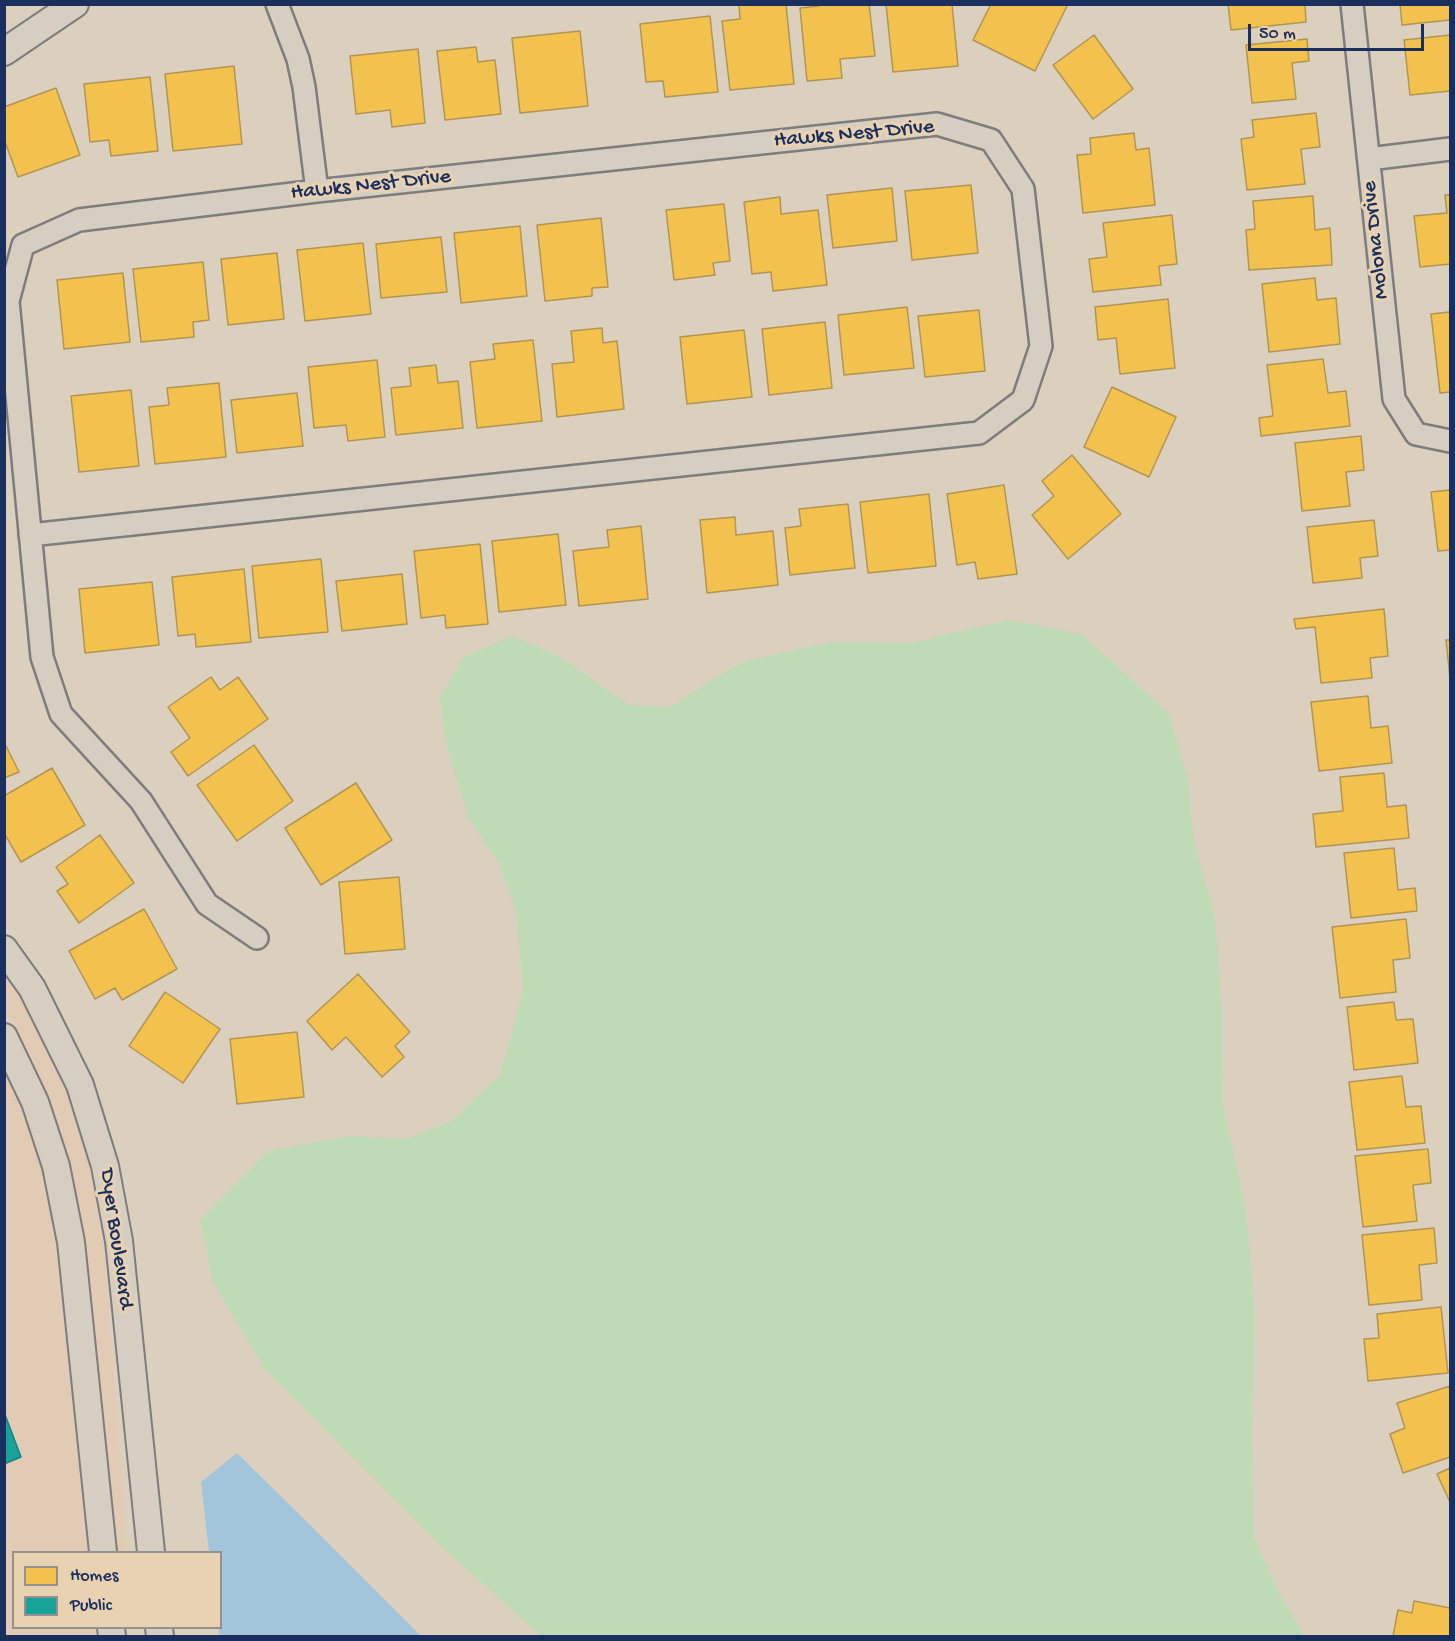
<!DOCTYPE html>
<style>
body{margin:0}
#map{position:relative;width:1455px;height:1641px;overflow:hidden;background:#dbcfbe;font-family:"Gochi Hand",sans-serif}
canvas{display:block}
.frame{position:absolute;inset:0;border:6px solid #1b2f5e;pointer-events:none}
.legend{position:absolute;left:12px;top:1551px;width:210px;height:78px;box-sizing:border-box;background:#e8d2b1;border:2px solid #969190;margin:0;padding:8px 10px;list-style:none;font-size:18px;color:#1b2f5e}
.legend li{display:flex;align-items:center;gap:12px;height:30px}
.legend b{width:30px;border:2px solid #969190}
.scale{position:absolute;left:1248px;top:24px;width:176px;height:27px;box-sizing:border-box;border:3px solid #1b2f5e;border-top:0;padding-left:8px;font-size:18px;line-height:21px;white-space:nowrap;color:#1b2f5e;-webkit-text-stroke:4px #e8d2b1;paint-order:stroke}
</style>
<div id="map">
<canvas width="1455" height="1641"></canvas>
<div class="frame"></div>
<ul class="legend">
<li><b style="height:16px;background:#f2c14e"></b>Homes</li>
<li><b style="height:16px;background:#17a398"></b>Public</li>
</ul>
<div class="scale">50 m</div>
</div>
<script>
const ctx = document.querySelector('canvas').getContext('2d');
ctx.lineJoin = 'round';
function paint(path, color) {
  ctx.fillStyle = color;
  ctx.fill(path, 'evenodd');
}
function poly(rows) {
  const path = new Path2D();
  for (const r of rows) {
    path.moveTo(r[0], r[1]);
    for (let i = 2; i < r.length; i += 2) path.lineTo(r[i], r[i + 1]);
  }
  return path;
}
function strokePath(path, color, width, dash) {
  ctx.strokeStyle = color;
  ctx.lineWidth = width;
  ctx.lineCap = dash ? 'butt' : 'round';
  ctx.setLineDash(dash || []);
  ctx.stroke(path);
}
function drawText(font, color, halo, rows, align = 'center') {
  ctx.font = font + ' "Gochi Hand",sans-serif';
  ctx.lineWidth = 6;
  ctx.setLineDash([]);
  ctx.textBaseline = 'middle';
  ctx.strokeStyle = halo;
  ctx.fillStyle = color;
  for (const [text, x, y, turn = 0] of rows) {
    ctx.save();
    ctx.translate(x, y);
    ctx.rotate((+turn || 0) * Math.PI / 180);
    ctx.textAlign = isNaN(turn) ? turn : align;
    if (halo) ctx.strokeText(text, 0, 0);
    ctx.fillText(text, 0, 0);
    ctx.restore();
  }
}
paint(poly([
 [4,972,21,994,68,1089,92,1169,104,1239,127,1552,116,1552,84,1241,70,1164,48,1097,11,1019,5,1010],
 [4,1069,22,1107,43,1169,57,1244,89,1552,14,1552,14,1628,97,1628,98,1636,5,1636]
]), '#e2cbb5');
paint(poly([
 [1010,620,1081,634,1169,714,1187,776,1195,847,1215,916,1222,1012,1223,1106,1246,1210,1255,1315,1252,1434,1254,1537,1275,1585,1304,1636,541,1636,442,1547,263,1367,213,1282,200,1220,268,1151,350,1136,407,1139,452,1121,500,1075,523,992,517,914,499,863,469,819,445,741,440,697,464,657,512,636,558,656,629,705,670,707,717,677,746,661,832,642,910,643]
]), '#bedbb5');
paint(poly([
 [237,1453,313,1528,421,1636,220,1636,218,1628,220,1628,220,1552,209,1552,201,1482]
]), '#a3c5db');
const homes = poly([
 [739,4,786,4,794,84,730,90,722,21,740,19,739,4],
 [819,4,869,4,875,56,840,59,842,78,807,81,800,8,819,6,819,4],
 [886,4,952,4,958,66,893,72,886,4],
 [991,4,1068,4,1035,71,973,40,991,4],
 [1228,4,1305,4,1306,22,1231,30,1228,4],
 [1400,4,1450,4,1450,20,1402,25,1400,4],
 [710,16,718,92,665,97,663,81,646,82,640,24,710,16],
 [580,31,588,106,520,113,512,38,580,31],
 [1094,35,1133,89,1093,119,1053,65,1094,35],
 [1450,35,1450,91,1410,95,1404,40,1450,35],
 [1307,39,1309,61,1292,63,1296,99,1252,103,1246,45,1307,39],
 [476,47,478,62,495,60,501,114,445,120,437,51,476,47],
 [418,49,425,123,392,127,390,110,356,114,350,56,418,49],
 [234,66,242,144,173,151,165,74,234,66],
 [150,77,158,151,111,156,109,140,90,142,84,84,150,77],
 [56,88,80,155,18,177,4,139,4,107,56,88],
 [1316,113,1320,147,1301,149,1305,184,1247,190,1241,139,1254,137,1252,120,1316,113],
 [1134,133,1136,150,1149,148,1155,205,1083,213,1077,155,1091,154,1090,138,1134,133],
 [971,185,978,253,912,260,905,191,971,185],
 [892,188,897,241,833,248,827,195,892,188],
 [1445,195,1450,195,1450,264,1420,267,1414,216,1447,213,1445,195],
 [1313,196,1315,230,1330,228,1332,265,1249,270,1246,230,1255,229,1253,201,1313,196],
 [780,197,781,214,818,210,827,285,773,291,771,272,752,274,744,202,780,197],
 [724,204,730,261,713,263,715,275,674,280,666,210,724,204],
 [1172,215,1177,264,1159,266,1161,285,1093,292,1089,259,1107,257,1103,223,1172,215],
 [601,218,608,287,592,288,592,296,545,301,537,225,601,218],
 [520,226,527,296,461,303,454,233,520,226],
 [441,237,447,292,381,298,376,244,441,237],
 [363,243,371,314,305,321,297,250,363,243],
 [277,253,284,319,228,325,221,259,277,253],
 [203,262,209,320,193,322,194,337,141,342,133,269,203,262],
 [123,273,130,342,64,349,57,280,123,273],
 [1315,278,1317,300,1336,298,1340,344,1269,352,1262,284,1315,278],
 [1168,299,1175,368,1120,374,1116,338,1098,340,1095,307,1168,299],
 [907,307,914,368,844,375,838,315,907,307],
 [979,310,985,371,925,377,918,316,979,310],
 [1450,312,1450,392,1440,393,1431,314,1450,312],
 [825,322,832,388,769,395,762,329,825,322],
 [602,328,603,343,617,341,624,409,557,417,552,364,574,362,571,331,602,328],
 [744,330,752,397,687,404,680,337,744,330],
 [533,340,542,421,477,428,470,362,495,359,493,344,533,340],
 [1323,359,1328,393,1346,391,1350,426,1261,436,1259,418,1273,416,1267,365,1323,359],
 [377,360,385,437,348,441,346,425,314,428,308,367,377,360],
 [436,365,438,383,458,381,463,428,396,435,391,388,411,386,409,368,436,365],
 [219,383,226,457,155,464,149,407,169,405,167,388,219,383],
 [1112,387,1176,417,1149,477,1084,447,1112,387],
 [131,390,139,466,79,472,71,396,131,390],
 [297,393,303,446,237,453,231,400,297,393],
 [1361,436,1364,470,1346,472,1350,506,1302,511,1295,443,1361,436],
 [1072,455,1121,514,1068,559,1032,515,1054,496,1042,481,1072,455],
 [1004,485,1017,574,978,579,975,562,957,565,947,494,1004,485],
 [1450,490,1450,550,1438,551,1431,492,1450,490],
 [929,494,936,566,868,573,860,502,929,494],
 [848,504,855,568,790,575,785,528,801,526,799,509,848,504],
 [735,517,736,535,773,531,778,585,707,593,700,520,735,517],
 [1374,520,1378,556,1360,558,1362,578,1313,583,1307,527,1374,520],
 [641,526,648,599,579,606,573,551,609,547,607,530,641,526],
 [558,534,566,605,499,612,492,541,558,534],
 [480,544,488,624,446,628,445,615,421,618,414,551,480,544],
 [321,559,328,632,259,638,252,566,321,559],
 [244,569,251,642,196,647,195,634,178,636,172,577,244,569],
 [402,574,407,624,342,631,336,581,402,574],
 [152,582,159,645,85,653,79,589,152,582],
 [1384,609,1388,656,1370,658,1372,678,1321,683,1315,627,1296,629,1294,619,1384,609],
 [1446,640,1450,640,1450,678,1446,640],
 [211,677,220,690,238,677,268,719,188,776,171,752,190,738,168,707,211,677],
 [1368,696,1371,728,1388,726,1392,763,1319,771,1311,702,1368,696],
 [4,742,19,772,4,778,4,742],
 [254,745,293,801,237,841,197,785,254,745],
 [52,768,85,825,21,862,4,833,4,796,52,768],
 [1384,773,1387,807,1406,805,1409,838,1316,847,1313,814,1343,811,1340,777,1384,773],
 [356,783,392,840,321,885,285,828,356,783],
 [100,835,134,883,79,923,57,891,68,884,56,867,100,835],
 [1394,848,1398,890,1415,888,1417,911,1351,918,1344,853,1394,848],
 [399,877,405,949,345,954,339,882,399,877],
 [144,909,177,969,122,1000,115,988,95,999,69,951,144,909],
 [1406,919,1410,958,1393,960,1396,992,1340,998,1332,927,1406,919],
 [358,974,410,1032,395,1046,404,1057,382,1077,346,1037,332,1050,307,1021,358,974],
 [165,992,220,1029,183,1083,129,1046,165,992],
 [1394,1002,1396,1020,1413,1019,1418,1063,1354,1070,1347,1007,1394,1002],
 [297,1032,304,1097,237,1104,230,1039,297,1032],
 [1402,1076,1406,1107,1421,1106,1425,1143,1357,1150,1349,1082,1402,1076],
 [1428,1149,1431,1183,1413,1185,1417,1221,1363,1227,1355,1156,1428,1149],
 [1434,1228,1437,1263,1419,1265,1422,1300,1369,1305,1362,1235,1434,1228],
 [1441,1307,1448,1373,1368,1381,1364,1339,1379,1338,1377,1314,1441,1307],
 [1450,1386,1450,1457,1403,1473,1390,1434,1405,1428,1397,1403,1450,1386],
 [1450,1468,1450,1502,1437,1474,1450,1468],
 [1414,1601,1450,1608,1450,1636,1393,1636,1398,1610,1412,1613,1414,1601]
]);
paint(homes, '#f2c14e');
strokePath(homes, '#b29553', 1.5);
const public = poly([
 [4,1412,21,1457,4,1464,4,1412]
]);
paint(public, '#17a398');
strokePath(public, '#188087', 1.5);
const minor = poly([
 [277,4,298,59,304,87,317,191],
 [1352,4,1394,399,1416,434,1450,441],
 [1369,159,1450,149],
 [30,535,979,433,1023,400,1041,346,1023,189,991,140,937,124,317,191,79,220,23,245,8,301,42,657,61,714,141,801,207,904,257,938]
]);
const tertiary = poly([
 [4,52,75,4],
 [4,949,32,988,80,1085,105,1166,119,1241,151,1552],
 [4,1037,35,1102,56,1166,71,1242,103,1552],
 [111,1628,112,1636],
 [159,1628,160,1636]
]);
strokePath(minor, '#7e7c7d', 26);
strokePath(tertiary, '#7e7c7d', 30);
strokePath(minor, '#d7cec2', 21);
strokePath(tertiary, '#d7cec2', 26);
drawText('22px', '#1b2f5e', '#e8d2b1', [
 ["Hawks Nest Drive",854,135,-5],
 ["Hawks Nest Drive",371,186,-6],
 ["Molona Drive",1377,240,-96],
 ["Dyer Boulevard",115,1239,82]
]);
</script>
